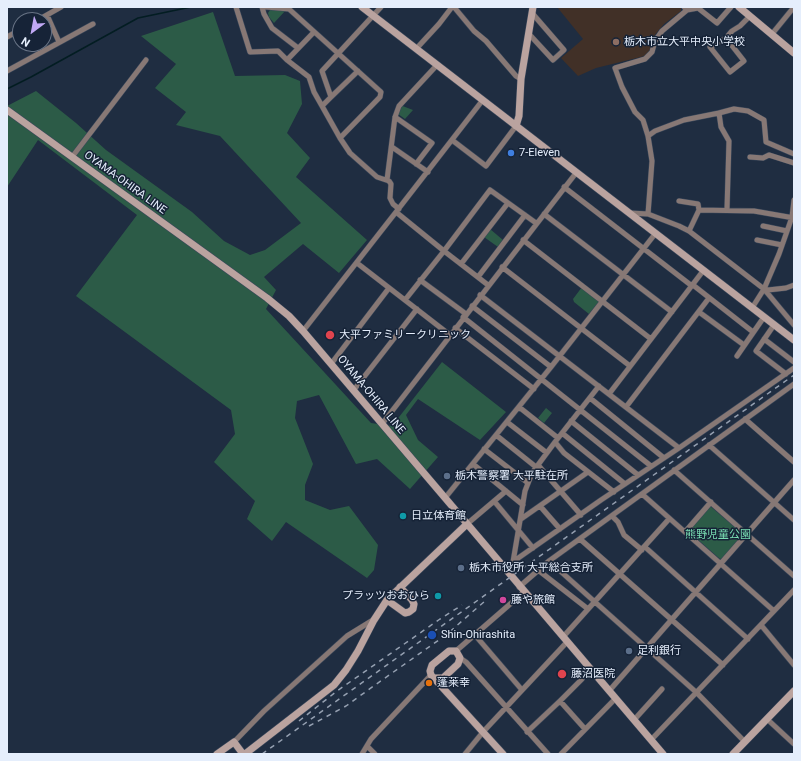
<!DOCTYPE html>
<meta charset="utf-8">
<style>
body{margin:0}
#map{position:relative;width:801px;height:761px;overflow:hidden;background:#1f2d41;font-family:Roboto,sans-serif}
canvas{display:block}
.frame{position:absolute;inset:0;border:8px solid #e5eefc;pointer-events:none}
.north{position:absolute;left:12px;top:12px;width:40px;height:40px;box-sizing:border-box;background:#162337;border:1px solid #697486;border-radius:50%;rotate:212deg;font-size:11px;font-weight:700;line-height:16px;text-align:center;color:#e5eefc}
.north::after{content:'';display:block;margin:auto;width:14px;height:18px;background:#c0a8f4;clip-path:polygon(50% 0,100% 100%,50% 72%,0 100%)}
</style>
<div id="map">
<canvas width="801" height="761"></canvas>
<div class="frame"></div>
<div class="north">N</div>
</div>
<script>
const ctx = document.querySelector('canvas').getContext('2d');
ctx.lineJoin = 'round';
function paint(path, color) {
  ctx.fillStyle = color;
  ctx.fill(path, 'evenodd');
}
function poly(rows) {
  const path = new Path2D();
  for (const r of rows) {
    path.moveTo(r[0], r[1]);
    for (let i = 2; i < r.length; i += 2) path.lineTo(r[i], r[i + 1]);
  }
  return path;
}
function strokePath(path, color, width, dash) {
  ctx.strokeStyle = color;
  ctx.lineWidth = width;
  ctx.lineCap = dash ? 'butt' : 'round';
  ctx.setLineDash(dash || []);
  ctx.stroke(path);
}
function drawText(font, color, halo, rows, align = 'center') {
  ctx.font = font + ' Roboto,"Noto Sans JP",sans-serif';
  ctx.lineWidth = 3;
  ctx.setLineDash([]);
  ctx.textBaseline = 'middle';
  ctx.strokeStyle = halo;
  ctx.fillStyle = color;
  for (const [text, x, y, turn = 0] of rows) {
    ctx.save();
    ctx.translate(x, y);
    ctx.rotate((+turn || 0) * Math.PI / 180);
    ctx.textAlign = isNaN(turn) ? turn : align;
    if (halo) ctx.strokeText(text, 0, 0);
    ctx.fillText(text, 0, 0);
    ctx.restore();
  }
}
paint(poly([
 [557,7,680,7,681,8,681,11,664,24,654,36,650,50,645,56,596,68,578,76,561,58,583,39]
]), '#413027');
paint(poly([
 [270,10,286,10,274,23,269,17,268,13],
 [213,12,235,76,285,75,300,81,302,104,287,133,310,158,296,177,367,240,339,273,303,244,264,277,276,290,266,309,371,423,392,426,442,362,506,412,480,440,418,399,406,415,418,440,438,457,410,489,377,459,356,464,319,395,297,401,295,418,313,464,305,485,305,500,330,510,349,506,378,545,374,570,367,578,286,522,272,541,247,519,255,501,214,462,235,434,231,410,76,296,137,215,38,140,7,187,7,106,36,91,76,123,106,150,192,212,224,241,250,255,265,250,301,223,220,136,176,125,186,112,155,88,176,64,141,36],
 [400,105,413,110,405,119,398,114],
 [490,229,503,240,498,247,484,237],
 [582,287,599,300,599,302,589,314,574,302,573,299],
 [546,408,552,413,544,423,538,418],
 [710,506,743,534,723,558,720,559,688,531]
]), '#2c5b47');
strokePath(poly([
 [7,89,31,77,138,18,191,7]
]), '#031d22', 1.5);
const street = poly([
 [236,7,250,52,278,51,287,60,314,32],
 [262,7,264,14,272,28,298,48],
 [266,7,289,9,381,92,380,97,340,138],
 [381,7,322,71,331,97,322,106,340,138,350,153,377,177,389,181,391,184,390,198,393,204,399,209],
 [454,7,474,31,486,41,516,76,521,79],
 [684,7,687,10,698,8,717,23,731,7],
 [47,15,59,42],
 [38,20,61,7],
 [529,34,553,60,564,50,532,13],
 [772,34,794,7],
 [7,37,20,30],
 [726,38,710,47,730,72,744,61,726,38,732,31,740,26,750,16],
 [416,49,439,24,452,7],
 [287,60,309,77,314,92,322,106],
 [7,71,93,24],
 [331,97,358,71],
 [719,113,734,109,748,111,764,120,766,142,794,154],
 [395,117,432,143,416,164],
 [648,136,655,131,684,120,719,113,721,127,729,141,727,209],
 [452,140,486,166,516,126],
 [392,147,428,172],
 [72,157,146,60],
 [750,157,763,158,769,155,794,163],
 [387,180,395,117,399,106,437,65],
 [564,187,692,286],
 [679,201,698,204,699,210],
 [630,213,648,214,679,226,689,231,764,289,794,325],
 [544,214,672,312],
 [648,214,652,161,648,136,643,120,635,112,622,87,615,68,645,59,652,52,655,41,662,31,687,10],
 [763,226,787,231],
 [689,231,699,210,754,211,794,218],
 [523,240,651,339],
 [757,240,782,245],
 [357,263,450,335],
 [461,264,508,203],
 [502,267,630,366],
 [478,277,525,215],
 [420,280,466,314],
 [488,285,444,251,490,190,536,223],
 [693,285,753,332],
 [764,289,768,290,786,288,794,285],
 [480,295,679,448],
 [405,300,444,251,396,212,482,101],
 [472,306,551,367],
 [752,308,764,289,779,254,792,217,794,200],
 [699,312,744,345],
 [463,317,651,466],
 [774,325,756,351,786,374],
 [455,328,534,389],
 [303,331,396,212],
 [764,339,794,362],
 [737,356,764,317],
 [331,364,389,288],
 [353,391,417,309],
 [609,394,703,271],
 [590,398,664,458],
 [519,407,558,438],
 [626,407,709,298],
 [745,419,794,462],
 [571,421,638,475],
 [507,422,547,453],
 [382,424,576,173],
 [562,433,625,484],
 [496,435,536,467],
 [555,442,564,453,614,492],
 [709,445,794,520],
 [484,449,528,483],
 [473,464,523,505],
 [538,465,581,515],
 [674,470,794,576],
 [642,494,774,611],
 [445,498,551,367,655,234],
 [494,501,533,548],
 [540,506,560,529],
 [612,516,618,522,624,535,642,550],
 [521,519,588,472],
 [467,524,506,491],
 [685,532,711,502],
 [580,539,723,665],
 [645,547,748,639],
 [549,561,697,693,745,742],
 [513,562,525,491,532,473,555,442,599,386],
 [504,568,601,500,679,448,794,368],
 [538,570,588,609],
 [519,587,549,561,794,384],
 [761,625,794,665],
 [475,635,522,690],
 [563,637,669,519],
 [456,651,524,592],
 [460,658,466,662,548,754],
 [609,691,794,480],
 [560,701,582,679],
 [767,719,794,744],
 [634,720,662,689],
 [527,732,560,701,585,729],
 [651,740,794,590],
 [234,742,264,711,347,636,373,620],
 [367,746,375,754],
 [362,754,371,739,431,675],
 [465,754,483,732,567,642],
 [561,754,615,699]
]);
const secondary = poly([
 [362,7,794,340],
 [739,7,794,53],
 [7,110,267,298,289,316,303,331,663,754],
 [516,126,519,116,521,79,533,7],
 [387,600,405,613,409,612,413,609,414,604,412,600,400,587],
 [434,678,443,678,458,664,460,658,456,651,449,651,432,665,430,671,431,675,503,754],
 [217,754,234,742,243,754],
 [245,754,334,685,346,670,358,651,374,620,387,600,467,524],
 [733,754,794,691]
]);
strokePath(street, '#3b485b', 6);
strokePath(secondary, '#3b485b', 8);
strokePath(street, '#877875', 5);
strokePath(secondary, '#baa39f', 7);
strokePath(poly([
 [299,721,337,691,440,619,462,605],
 [309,726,346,706,375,685,446,635,485,601],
 [262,754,794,375]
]), '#95a0b1', 1.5, [5, 5]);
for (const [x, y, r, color] of [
 [616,42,4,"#8d6e63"],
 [511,153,4,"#3f7fe0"],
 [330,335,5,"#e0444e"],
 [447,476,4,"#5c6f8a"],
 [403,516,4,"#0f9aa8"],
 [461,568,4,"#5c6f8a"],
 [438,596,4,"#0f9aa8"],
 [503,600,4,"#d1479c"],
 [432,635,5,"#1a4fb4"],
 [629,651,4,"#5c6f8a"],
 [562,674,5,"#e0444e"],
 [429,683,4,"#e8710a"]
]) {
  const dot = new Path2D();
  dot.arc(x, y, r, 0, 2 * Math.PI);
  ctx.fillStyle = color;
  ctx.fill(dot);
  strokePath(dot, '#162337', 1.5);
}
drawText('11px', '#e5eefc', '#162337', [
 ["栃木市立大平中央小学校",624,42],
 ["7-Eleven",519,153],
 ["大平ファミリークリニック",339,335],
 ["栃木警察署 大平駐在所",455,476],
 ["日立体育館",411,516],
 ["栃木市役所 大平総合支所",469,568],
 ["プラッツおおひら",430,596,"right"],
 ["藤や旅館",511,600],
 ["Shin-Ohirashita",441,635],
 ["足利銀行",637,651],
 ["藤沼医院",571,674],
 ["蓬莱幸",437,683]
], 'left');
drawText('11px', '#e5eefc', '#162337', [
 ["OYAMA-OHIRA LINE",125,183,36],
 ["OYAMA-OHIRA LINE",371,395,50]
]);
drawText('11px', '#79ddb2', '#162337', [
 ["熊野児童公園",718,535]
]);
</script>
